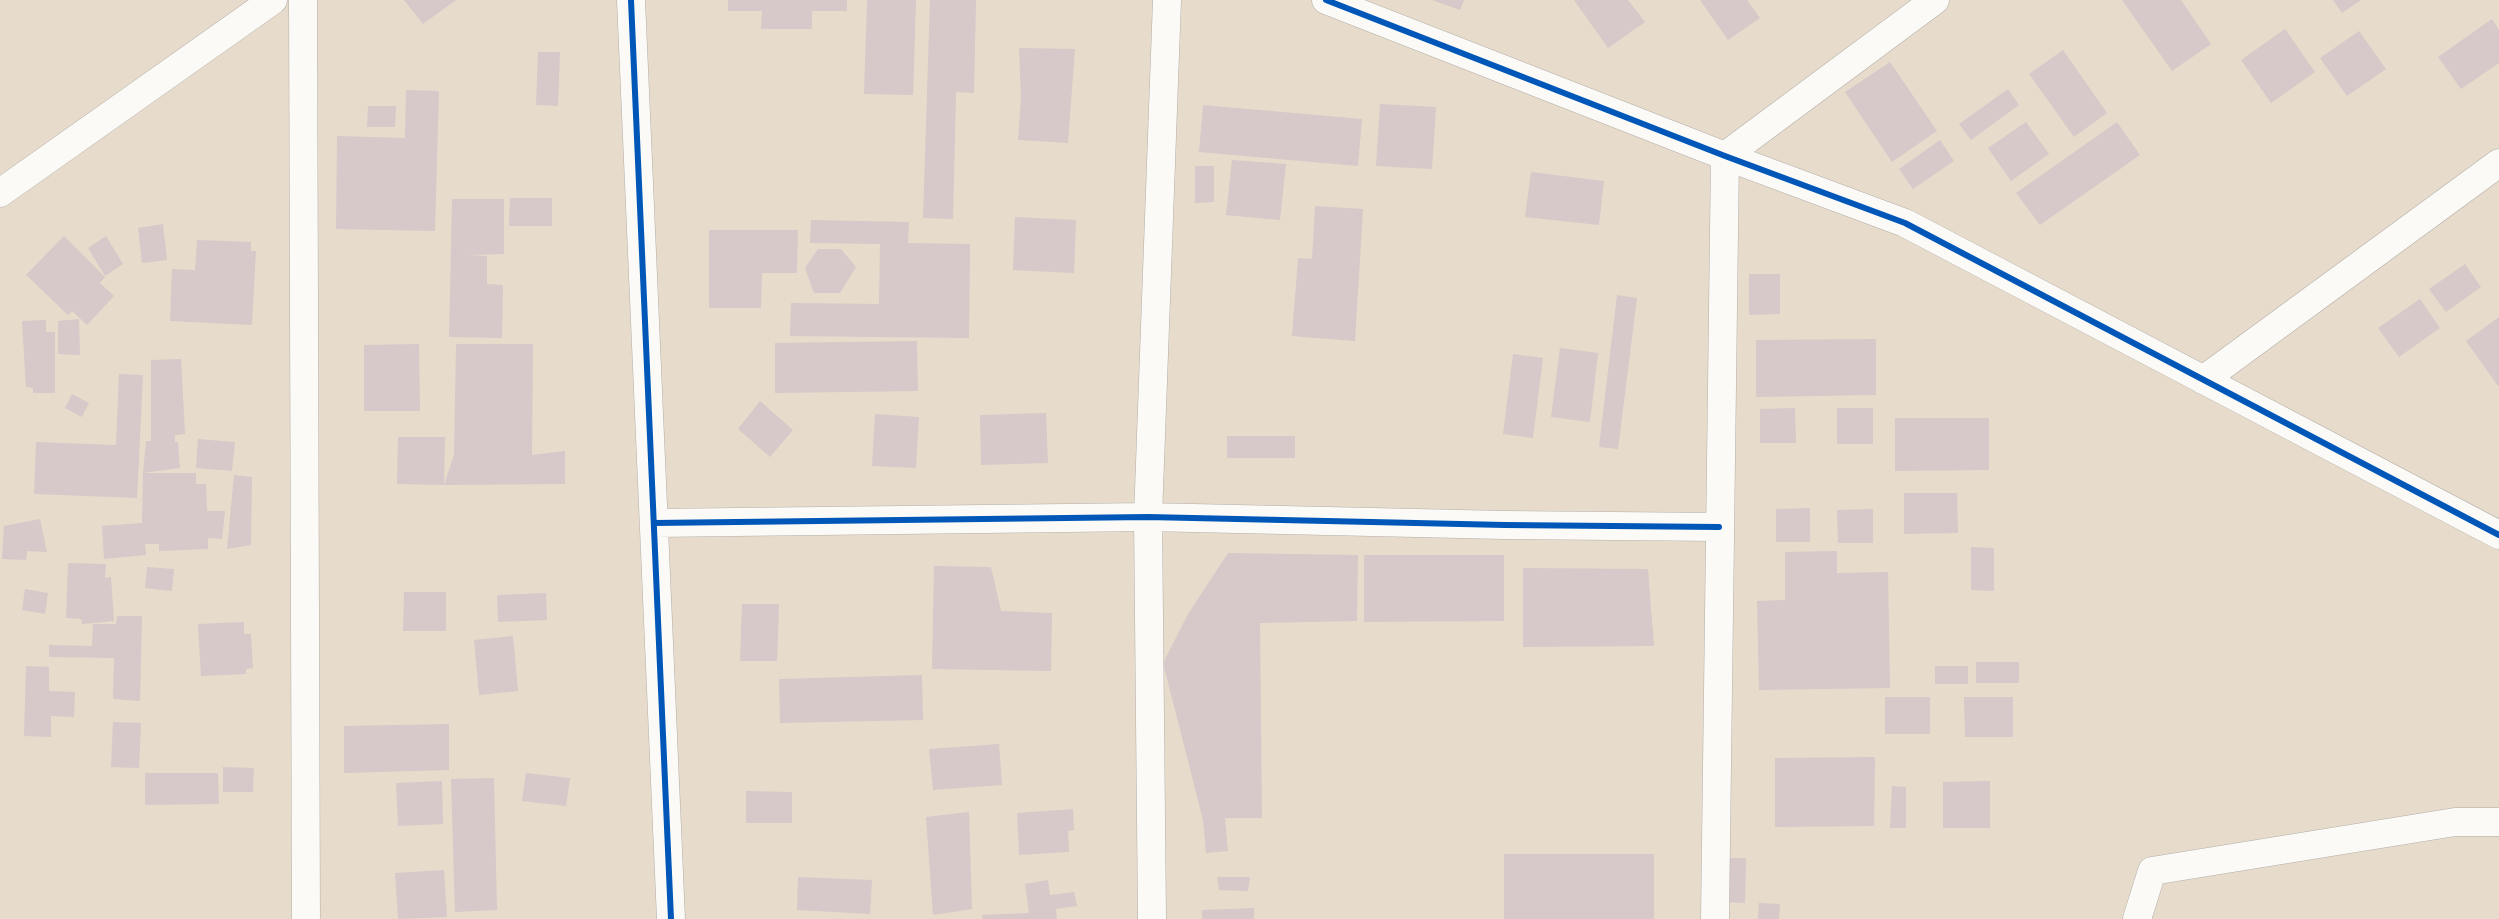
<!DOCTYPE html>
<style>
body{margin:0}
canvas{display:block;background:#e7dbcb}
</style>
<canvas width="2499" height="919"></canvas>
<script>
const ctx = document.querySelector('canvas').getContext('2d');
ctx.lineJoin = 'round';
function paint(path, color) {
  ctx.fillStyle = color;
  ctx.fill(path, 'evenodd');
}
function poly(rows) {
  const path = new Path2D();
  for (const r of rows) {
    path.moveTo(r[0], r[1]);
    for (let i = 2; i < r.length; i += 2) path.lineTo(r[i], r[i + 1]);
  }
  return path;
}
function strokePath(path, color, width, dash) {
  ctx.strokeStyle = color;
  ctx.lineWidth = width;
  ctx.lineCap = dash ? 'butt' : 'round';
  ctx.setLineDash(dash || []);
  ctx.stroke(path);
}
paint(poly([
 [404,0,456,0,423,24],
 [728,0,847,0,847,11,812,11,812,29,761,29,762,11,728,11],
 [867,0,916,0,913,95,864,94],
 [930,0,976,0,974,93,956,92,953,219,923,218],
 [1432,0,1464,0,1460,10],
 [1574,0,1628,0,1645,22,1608,48],
 [1700,0,1747,0,1760,18,1728,40],
 [2122,0,2181,0,2211,44,2172,71],
 [2333,0,2361,0,2342,13],
 [2492,19,2499,30,2499,63,2461,89,2438,57],
 [2285,29,2315,72,2271,103,2241,60],
 [2359,31,2386,69,2347,96,2320,58],
 [1019,48,1075,49,1068,143,1018,140,1021,98],
 [2063,50,2107,113,2074,137,2029,74],
 [538,52,560,52,558,106,536,105],
 [1890,62,1937,131,1892,162,1845,92],
 [2008,89,2019,105,1971,140,1959,124],
 [406,90,439,91,435,231,336,229,337,136,405,138],
 [1380,104,1436,107,1432,169,1376,166],
 [1203,105,1362,119,1358,166,1199,152],
 [368,106,396,106,395,127,367,127],
 [2026,122,2049,154,2011,181,1988,148],
 [2117,122,2140,155,2040,225,2016,193],
 [1940,140,1954,161,1913,189,1899,169],
 [1232,160,1286,164,1280,220,1226,215],
 [1195,166,1214,166,1214,202,1195,203],
 [1531,172,1604,181,1599,225,1525,217],
 [510,198,552,198,552,226,509,226],
 [452,199,504,199,504,254,467,255,487,256,487,284,503,285,502,338,449,337],
 [1315,206,1363,209,1355,341,1292,336,1298,258,1312,259],
 [1015,217,1076,220,1074,273,1013,270],
 [811,220,909,222,908,243,970,244,969,338,790,336,791,303,879,304,880,244,810,243],
 [163,224,167,260,142,263,138,228],
 [709,230,798,230,797,273,762,273,761,308,709,308],
 [64,236,105,277,100,283,114,296,87,325,72,311,68,315,26,275],
 [106,236,123,264,105,276,88,248],
 [197,240,251,242,251,251,256,251,252,325,170,321,172,269,195,270],
 [818,249,841,249,856,267,840,293,814,293,805,268],
 [2465,264,2481,287,2446,312,2429,289],
 [1749,274,1780,274,1780,314,1749,315],
 [1617,295,1637,298,1618,449,1599,447],
 [2420,299,2440,328,2399,357,2378,328],
 [2499,317,2499,385,2498,386,2466,341],
 [79,319,80,355,58,354,58,321],
 [46,320,46,332,55,332,55,393,33,393,33,388,26,387,22,321],
 [1876,339,1876,395,1756,397,1756,340],
 [917,341,918,391,775,393,775,343],
 [419,344,420,411,364,411,364,345],
 [456,344,533,344,532,455,565,451,565,484,444,485,397,484,398,437,445,437,444,485,454,455],
 [1560,348,1598,353,1590,422,1551,417],
 [1513,354,1543,358,1533,438,1503,434],
 [181,359,185,434,175,435,175,442,178,442,180,468,143,473,146,441,151,441,151,360],
 [119,374,143,375,137,498,34,494,36,442,116,445],
 [72,394,89,403,82,417,65,408],
 [760,401,793,430,770,457,738,429],
 [1795,408,1796,443,1760,443,1760,409],
 [1837,408,1873,408,1873,444,1837,444],
 [1046,413,1048,463,981,465,980,415],
 [875,414,919,417,916,468,872,466],
 [1895,418,1989,418,1989,470,1895,471],
 [1227,436,1295,436,1295,458,1227,458],
 [198,439,235,442,232,471,196,468],
 [143,473,196,473,196,484,206,484,207,511,225,511,222,539,208,538,208,549,159,551,159,544,145,544,146,555,104,559,102,526,142,523],
 [234,475,252,477,251,545,227,549],
 [1904,493,1957,493,1958,533,1904,534],
 [1810,508,1810,542,1776,542,1776,509],
 [1873,509,1873,543,1838,543,1837,510],
 [40,519,47,552,27,551,26,560,2,559,4,526],
 [1971,547,1994,548,1994,591,1971,590],
 [1837,551,1837,573,1888,572,1890,688,1759,690,1757,601,1785,600,1785,552],
 [1228,553,1358,555,1357,621,1260,623,1262,818,1225,818,1228,851,1206,853,1203,820,1163,663,1188,614],
 [1364,555,1504,555,1504,621,1364,622],
 [68,563,106,564,105,578,111,577,114,621,82,624,81,619,66,618],
 [934,566,991,567,1001,611,1052,613,1051,671,932,669],
 [147,567,174,569,172,591,145,588],
 [1523,568,1648,569,1654,646,1523,647],
 [25,589,48,593,45,614,22,610],
 [404,592,446,592,446,631,403,631],
 [546,593,547,620,498,622,497,595],
 [742,604,779,604,777,661,740,661],
 [117,616,142,616,140,701,113,699,114,658,49,657,49,645,92,646,93,624,116,624],
 [244,622,244,634,251,634,253,668,246,669,246,674,201,676,198,624],
 [513,636,518,691,479,695,474,640],
 [1976,662,2019,662,2019,683,1976,683],
 [26,666,49,667,49,691,75,692,74,717,51,716,51,737,24,736],
 [1935,666,1968,666,1968,684,1935,684],
 [922,675,923,720,780,723,779,679],
 [1885,697,1930,697,1930,734,1885,734],
 [1964,697,2013,697,2013,737,1965,737],
 [113,722,141,723,139,768,111,767],
 [449,724,449,770,344,773,344,726],
 [999,744,1002,785,933,790,929,749],
 [1875,757,1874,826,1775,827,1775,758],
 [223,767,254,768,253,792,223,792],
 [145,773,218,773,219,804,145,805],
 [526,773,570,778,566,806,522,801],
 [494,778,497,910,455,912,451,779],
 [442,781,443,824,398,826,396,783],
 [1990,781,1990,828,1943,828,1943,782],
 [1892,786,1906,787,1906,828,1890,828],
 [746,791,792,792,792,823,746,823],
 [1073,809,1074,830,1068,831,1069,852,1019,855,1017,813],
 [969,812,972,909,933,915,926,817],
 [1504,854,1654,854,1654,919,1504,919],
 [1727,858,1746,858,1745,903,1726,902],
 [444,870,447,917,398,919,395,873],
 [798,877,872,880,870,914,797,910],
 [1217,877,1250,877,1248,891,1219,890],
 [1048,880,1050,895,1074,892,1077,906,1056,909,1057,919,983,919,982,915,1029,913,1025,884],
 [1759,903,1780,904,1779,919,1758,919],
 [1254,908,1254,919,1202,919,1202,910]
]), '#d7c8c9');
const minor = poly([
 [303,0,306,919],
 [631,0,671,919],
 [1326,0,1725,156,1905,223,2499,535],
 [0,193,273,0],
 [2203,380,2499,163],
 [654,523,1148,517,1505,525,1719,527],
 [1152,919,1148,517,1167,0],
 [1715,919,1725,156,1935,0],
 [2137,919,2152,871,2455,822,2499,822]
]);
strokePath(minor, '#b3aea8', 29);
strokePath(minor, '#fbfaf7', 28);
strokePath(poly([
 [631,0,671,919],
 [1326,0,1725,156,1905,223,2499,535],
 [654,523,1148,517,1505,525,1719,527]
]), '#0057b8', 6);
</script>
